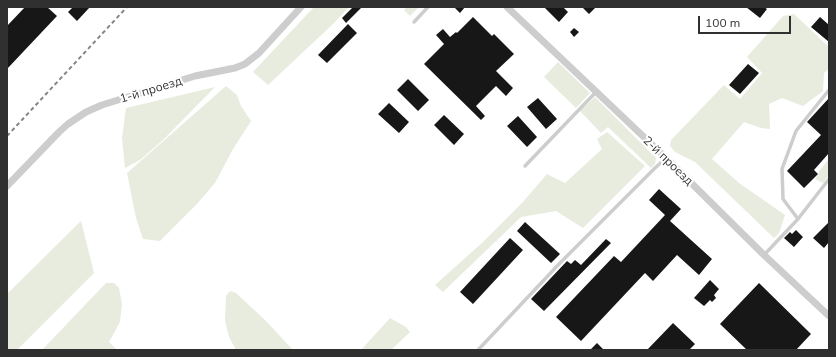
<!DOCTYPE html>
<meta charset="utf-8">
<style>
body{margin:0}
#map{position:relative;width:836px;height:357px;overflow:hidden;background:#fff;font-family:Mulish,sans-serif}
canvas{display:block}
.frame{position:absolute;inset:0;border:8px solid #303030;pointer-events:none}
.scale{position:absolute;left:698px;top:16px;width:93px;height:18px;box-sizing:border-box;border:2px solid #303030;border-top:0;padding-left:5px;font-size:12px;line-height:14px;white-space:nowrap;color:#303030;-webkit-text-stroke:3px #fff;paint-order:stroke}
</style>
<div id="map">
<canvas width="836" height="357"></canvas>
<div class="frame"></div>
<div class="scale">100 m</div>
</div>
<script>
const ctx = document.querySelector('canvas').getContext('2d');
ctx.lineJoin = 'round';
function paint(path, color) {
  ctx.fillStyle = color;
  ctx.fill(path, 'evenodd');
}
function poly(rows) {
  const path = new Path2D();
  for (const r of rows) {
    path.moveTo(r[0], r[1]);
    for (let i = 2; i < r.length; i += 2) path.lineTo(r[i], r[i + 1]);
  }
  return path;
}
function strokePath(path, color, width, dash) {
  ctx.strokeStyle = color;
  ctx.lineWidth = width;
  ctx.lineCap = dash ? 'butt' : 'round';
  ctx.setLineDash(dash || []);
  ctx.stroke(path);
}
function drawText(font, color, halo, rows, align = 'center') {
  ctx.font = font + ' Mulish,sans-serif';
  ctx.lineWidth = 4;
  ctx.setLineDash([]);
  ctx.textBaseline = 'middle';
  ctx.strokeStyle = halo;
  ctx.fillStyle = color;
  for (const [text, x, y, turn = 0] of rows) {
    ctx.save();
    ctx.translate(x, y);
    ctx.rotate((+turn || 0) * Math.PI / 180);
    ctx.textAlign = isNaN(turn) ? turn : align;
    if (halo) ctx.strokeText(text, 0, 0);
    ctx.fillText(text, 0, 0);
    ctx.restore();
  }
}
paint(poly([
 [314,7,349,7,333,24,268,85,253,72],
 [407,7,419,7,410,16,404,10],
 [794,14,829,47,829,69,824,73,823,91,803,106,782,98,769,104,770,129,761,128,744,122,712,159,739,183,785,215,779,233,774,238,695,162,675,152,670,146,671,140,724,85,740,99,762,73,747,57,783,16],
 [558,62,590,93,576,108,544,77],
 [226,86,237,95,241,106,251,121,233,149,215,183,196,205,160,241,143,239,136,218,127,173],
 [215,87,163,140,140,160,125,168,122,138,126,108],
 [595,97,656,158,655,164,651,168,608,127,601,133,580,111],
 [607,132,645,166,583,228,556,211,521,217,443,292,435,285,483,242,522,203,547,174,565,183,602,149,597,139],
 [829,159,829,175,823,183,815,179,819,173,819,171],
 [81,221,94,273,17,350,7,350,7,294],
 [106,283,114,283,119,288,122,304,120,322,109,342,117,350,42,350],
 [230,291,236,293,266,321,293,350,236,350,229,337,225,321,226,296],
 [390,318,406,327,410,332,391,350,361,350]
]), '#e7ecde');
paint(poly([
 [25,7,47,7,57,16,7,69,7,26],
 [73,7,90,7,77,21,68,12],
 [353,7,362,7,346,23,342,18],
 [454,7,465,7,460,13],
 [544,7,563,7,568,12,559,22],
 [582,7,596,7,589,14],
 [746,7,764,7,767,9,760,18],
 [473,17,492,36,494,34,514,54,496,71,513,88,506,96,496,86,476,106,485,116,481,120,424,64,444,44,436,35,443,29,450,37,456,32,457,33],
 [820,17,829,25,829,42,811,27],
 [348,24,357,33,327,63,318,55],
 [574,28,579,32,574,37,570,32],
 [748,64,759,73,740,94,729,85],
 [408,79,429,100,418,111,397,90],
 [538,98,557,119,546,129,527,107],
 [829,98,829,153,814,170,818,174,804,188,787,171,821,135,807,122],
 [389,103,409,122,399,133,378,114],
 [444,115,464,134,454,145,434,125],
 [518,116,537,137,527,147,507,126],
 [659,189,681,209,670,221,712,259,699,275,677,255,653,281,645,273,581,341,556,317,614,256,621,262,665,215,649,200],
 [525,222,560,254,551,263,517,231],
 [829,222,829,242,824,248,813,238],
 [796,230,803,237,794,247,784,238,790,232,792,234],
 [510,238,523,250,473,304,460,292],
 [606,239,611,243,544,311,531,299,567,261,571,264,575,260,581,265],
 [710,280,719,289,714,295,716,298,712,302,710,300,704,306,694,298],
 [759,283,811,334,796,350,747,350,720,324],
 [673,323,695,344,689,350,647,350],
 [597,343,604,350,590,350]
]), '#171717');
strokePath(poly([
 [414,22,428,7],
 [525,166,596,92],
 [798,219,783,199,782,169,796,131,829,90],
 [764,255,798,219,829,179],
 [478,350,560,263,655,168,666,158]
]), '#cdcdcd', 3.5);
strokePath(poly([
 [507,7,666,158,764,255,829,316],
 [7,186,59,132,68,124,86,112,102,105,195,76,235,68,245,64,259,53,301,7]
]), '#cdcdcd', 7);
strokePath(poly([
 [7,136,127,7]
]), '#858585', 2, [4, 3]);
drawText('12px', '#303030', '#fff', [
 ["1-й проезд",151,90,-17],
 ["2-й проезд",668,161,44]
]);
</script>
